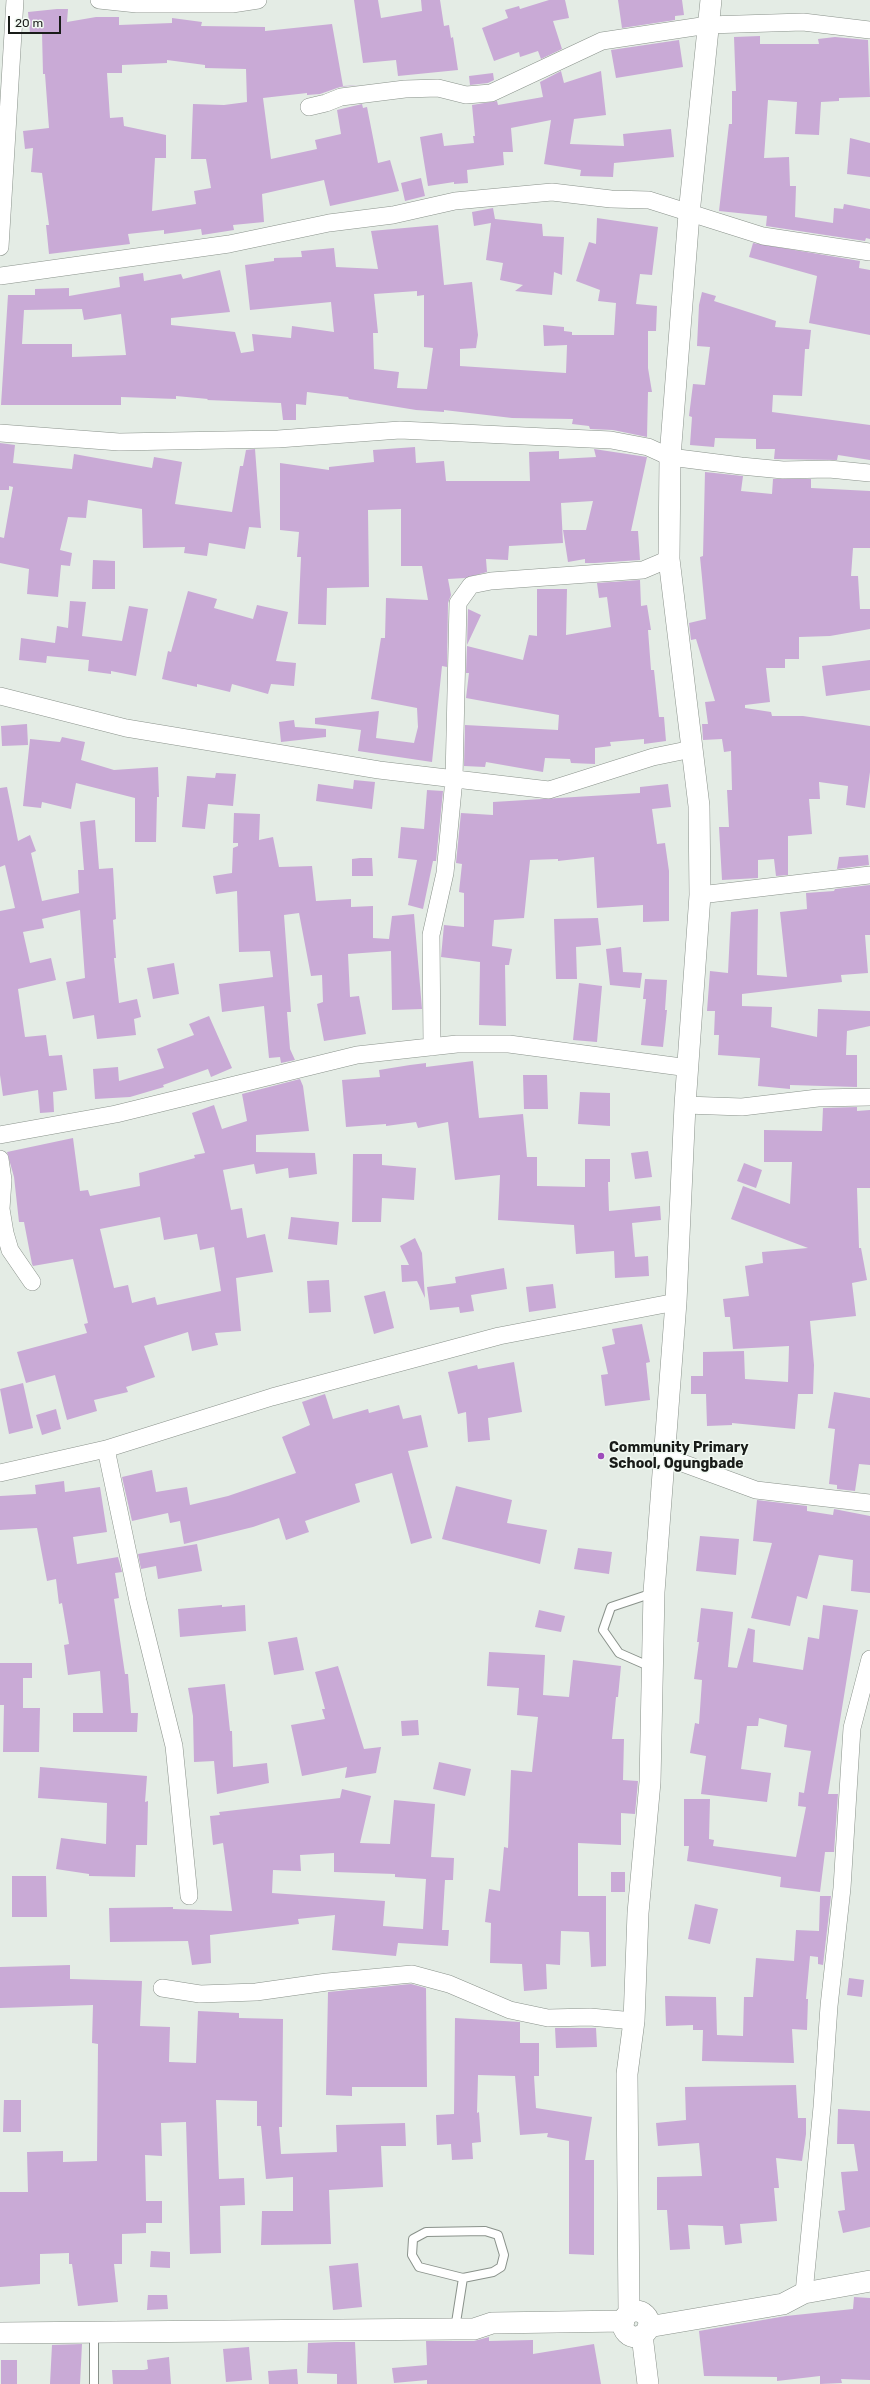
<!DOCTYPE html>
<style>
body{margin:0}
#map{position:relative;width:870px;height:2384px;overflow:hidden;background:#e4ece5;font-family:Rubik,sans-serif}
canvas{display:block}
.scale{position:absolute;left:8px;top:16px;width:53px;height:18px;box-sizing:border-box;border:2px solid #191c19;border-top:0;padding-left:5px;font-size:12px;line-height:14px;white-space:nowrap;color:#191c19;-webkit-text-stroke:3px #f1f9f2;paint-order:stroke}
</style>
<div id="map">
<canvas width="870" height="2384"></canvas>
<div class="scale">20 m</div>
</div>
<script>
const ctx = document.querySelector('canvas').getContext('2d');
ctx.lineJoin = 'round';
function paint(path, color) {
  ctx.fillStyle = color;
  ctx.fill(path, 'evenodd');
}
function poly(rows) {
  const path = new Path2D();
  for (const r of rows) {
    if (r.length === 3) {
      path.moveTo(r[0] + r[2], r[1]);
      path.arc(r[0], r[1], r[2], 0, 2 * Math.PI);
      continue;
    }
    path.moveTo(r[0], r[1]);
    for (let i = 2; i < r.length; i += 2) path.lineTo(r[i], r[i + 1]);
  }
  return path;
}
function strokePath(path, color, width, dash) {
  ctx.strokeStyle = color;
  ctx.lineWidth = width;
  ctx.lineCap = dash ? 'butt' : 'round';
  ctx.setLineDash(dash || []);
  ctx.stroke(path);
}
function drawText(font, color, halo, rows, align = 'center') {
  ctx.font = font + ' Rubik,sans-serif';
  ctx.lineWidth = 3;
  ctx.setLineDash([]);
  ctx.textBaseline = 'middle';
  ctx.strokeStyle = halo;
  ctx.fillStyle = color;
  for (const [text, x, y, turn = 0] of rows) {
    ctx.save();
    ctx.translate(x, y);
    ctx.rotate((+turn || 0) * Math.PI / 180);
    ctx.textAlign = isNaN(turn) ? turn : align;
    if (halo) ctx.strokeText(text, 0, 0);
    ctx.fillText(text, 0, 0);
    ctx.restore();
  }
}
paint(poly([
 [354,0,378,0,381,18,422,11,421,0,440,0,444,26,449,25,451,38,453,37,458,70,398,76,396,60,363,63],
 [549,0,565,0,569,18,553,21,562,49,541,59,538,51,520,57,519,52,494,61,482,28,508,18,505,10,519,6,520,9],
 [618,0,682,0,684,15,675,16,675,20,622,28],
 [57,9,68,9,67,22,96,17,119,17,119,25,172,23,172,18,202,22,201,26,265,27,265,31,332,24,343,86,360,85,340,87,320,94,307,95,307,93,263,98,271,159,317,149,315,140,341,134,337,110,362,104,363,108,367,107,378,163,390,160,399,191,330,206,324,180,262,194,264,222,233,225,234,230,202,235,201,229,164,234,164,230,128,234,130,244,49,254,46,225,49,225,42,173,31,172,33,148,25,149,23,131,49,128,45,74,43,74,42,32,30,33,28,12],
 [167,60,205,65,205,68,246,69,247,102,224,105,193,104,191,159,206,159,211,188,194,191,196,204,152,211,155,158,166,158,166,135,124,126,123,117,110,118,107,73,122,73,122,65,167,63],
 [760,36,760,44,819,44,818,39,835,37,868,40,870,97,839,98,839,101,821,102,819,135,795,134,797,102,768,100,764,158,789,157,790,186,796,186,795,217,833,223,834,208,843,209,844,204,870,209,870,239,866,238,865,241,766,226,767,216,719,211,729,124,732,124,732,91,736,91,734,37],
 [679,40,683,67,616,78,611,50],
 [561,71,564,83,601,71,606,115,574,119,570,144,624,146,623,134,671,129,674,157,614,163,613,177,580,176,581,170,544,164,551,120,511,128,513,152,503,152,504,165,467,170,468,183,454,184,454,182,428,186,420,137,442,133,444,146,474,143,473,136,475,136,472,105,497,101,498,105,543,97,540,82],
 [493,73,494,80,488,83,470,85,469,76],
 [850,138,870,143,870,177,847,174],
 [421,178,425,196,405,201,401,183],
 [493,208,495,219,542,224,543,236,564,237,562,275,554,272,552,295,515,291,523,285,500,280,503,263,486,260,491,223,474,226,472,212],
 [597,218,658,227,652,275,640,274,636,304,657,306,656,331,648,331,648,368,652,392,648,392,647,437,613,430,590,429,589,426,572,424,573,419,512,418,444,410,444,412,416,410,349,399,348,397,307,392,306,405,296,404,296,420,283,420,281,403,207,400,208,399,176,396,176,399,121,397,121,405,1,405,8,295,35,295,35,289,69,288,69,296,120,287,119,277,143,273,144,281,181,274,183,279,220,270,230,312,171,318,171,325,235,332,241,353,254,351,252,334,291,338,292,326,334,332,331,302,250,310,245,265,274,261,274,258,302,257,301,251,334,248,336,267,378,269,371,231,438,225,444,285,472,282,478,335,476,348,460,349,460,366,566,373,567,345,544,346,543,325,564,327,564,331,572,332,572,335,614,335,616,303,598,301,600,290,576,281,589,242,596,244],
 [417,291,417,296,424,295,424,347,433,348,427,389,397,388,399,372,374,369,373,333,378,333,374,294],
 [82,309,84,320,121,314,126,355,72,357,72,344,22,344,24,310],
 [753,243,860,261,859,268,870,270,870,335,809,323,817,276,749,257],
 [702,292,716,296,714,301,776,321,775,327,811,330,809,349,805,349,802,396,773,395,772,412,870,425,870,460,838,455,837,460,774,459,775,449,756,449,756,439,715,438,714,447,690,445,692,417,689,416,693,384,705,385,710,347,697,346,699,305],
 [0,443,15,445,13,463,72,469,74,454,152,468,154,457,182,462,175,504,232,512,240,466,243,466,246,450,255,449,261,528,249,527,245,549,209,543,207,556,184,553,185,547,143,548,142,509,88,500,86,518,68,517,60,550,72,553,70,566,61,565,58,597,27,594,29,569,0,563,0,537,4,538,13,487,9,486,9,490,0,490],
 [415,447,416,463,444,461,446,481,530,481,529,452,559,451,559,459,596,457,594,449,647,457,631,531,638,531,640,560,595,563,585,563,585,559,568,562,563,530,586,530,593,501,561,503,563,543,509,546,508,560,486,559,487,572,465,578,448,579,451,595,448,603,447,667,442,666,432,762,358,751,361,730,315,724,315,718,379,711,376,738,414,743,418,727,417,708,371,699,381,638,385,638,386,598,428,600,422,566,401,566,401,509,368,510,369,587,327,588,326,625,298,624,301,557,297,557,299,532,280,530,280,463,329,470,329,467,374,462,373,450],
 [705,472,743,476,741,491,772,494,773,479,811,479,811,488,870,491,870,548,853,548,851,576,858,576,860,609,870,609,870,629,830,636,799,637,799,659,785,659,785,668,766,668,770,702,745,705,745,708,771,712,772,716,803,716,870,726,870,772,865,808,846,805,848,786,819,782,820,799,809,799,812,834,788,836,788,875,776,876,774,859,758,860,758,878,722,880,719,827,729,827,727,790,732,790,731,751,724,752,722,739,703,740,702,724,708,724,705,702,715,701,696,639,691,640,689,623,706,619,700,557,703,556],
 [93,560,115,561,115,589,92,589],
 [640,580,641,606,647,605,651,630,648,630,651,670,654,670,659,717,664,717,666,741,644,744,644,739,610,742,611,746,595,748,595,764,571,763,570,759,545,758,543,772,486,762,485,767,464,766,465,725,558,730,559,715,466,698,469,673,466,673,467,646,523,660,529,635,537,636,537,589,567,589,566,635,611,627,607,597,599,598,597,583],
 [188,591,217,599,214,608,253,619,257,605,288,612,276,661,296,663,294,686,271,684,268,694,232,684,230,692,197,684,197,687,162,679,168,651,171,652],
 [70,601,86,602,82,636,122,641,129,606,148,609,136,676,111,671,111,674,88,671,89,660,47,656,46,663,19,660,21,638,55,643,57,626,68,628],
 [468,609,481,615,467,645],
 [870,660,870,690,826,696,822,666],
 [294,720,295,727,326,729,326,737,281,742,279,722],
 [27,724,28,745,2,746,1,726],
 [62,737,85,742,81,760,114,770,158,767,159,797,157,797,156,842,135,842,135,798,76,783,71,809,42,802,41,808,23,806,30,739,60,742],
 [216,773,236,774,233,806,208,804,205,829,182,827,187,776,215,778],
 [354,780,375,782,372,809,316,801,318,784,353,789],
 [668,784,671,807,652,809,657,844,665,843,669,871,669,921,643,922,643,905,597,908,594,857,558,861,558,859,530,860,524,918,494,920,492,946,512,949,509,965,505,965,506,1026,479,1025,480,962,441,957,444,925,464,927,464,893,459,892,462,864,456,863,461,813,493,815,493,802,640,793,640,787],
 [7,787,18,841,30,835,36,851,31,853,42,901,79,893,78,870,84,870,80,822,95,820,99,869,113,868,116,919,113,920,116,958,114,958,119,1003,137,999,141,1017,134,1019,136,1035,97,1039,94,1015,73,1019,66,982,85,978,80,910,42,919,44,928,23,932,30,963,51,958,56,980,18,989,25,1037,46,1035,49,1056,62,1055,67,1090,53,1092,54,1112,40,1113,38,1090,3,1096,0,1075,0,911,15,908,5,865,0,867,0,788],
 [427,790,443,791,436,861,433,861,423,909,408,905,417,860,398,858,401,827,424,829],
 [234,813,260,814,259,840,273,837,279,867,312,866,316,901,351,899,351,907,373,906,373,938,389,939,392,916,414,914,422,1009,392,1010,391,951,348,954,350,997,359,996,366,1034,324,1041,317,1004,323,1002,322,975,311,976,299,913,284,915,291,1012,287,1012,290,1049,295,1060,281,1063,280,1057,269,1058,264,1006,222,1012,219,984,273,977,270,951,239,952,237,891,216,894,213,876,232,873,233,848,238,846,238,843,233,843],
 [868,855,869,865,837,869,839,857],
 [360,858,372,858,373,876,352,876,352,859],
 [870,885,870,935,865,935,868,973,841,975,842,982,742,994,742,1006,772,1007,771,1027,817,1037,818,1009,870,1011,870,1026,847,1031,846,1055,857,1055,857,1087,790,1085,790,1089,758,1086,760,1058,718,1055,719,1035,714,1035,715,1011,707,1011,710,971,728,973,731,912,758,909,757,975,787,977,780,912,807,909,806,893,834,891,835,889],
 [598,918,601,945,576,947,577,979,556,979,554,919],
 [621,947,623,972,642,973,640,988,610,985,606,949],
 [174,963,179,994,153,999,147,968],
 [645,979,667,980,665,1010,667,1010,663,1047,641,1045,646,999,643,999],
 [579,983,602,986,597,1042,573,1040],
 [209,1016,232,1068,211,1077,208,1069,163,1085,164,1087,130,1097,95,1099,93,1069,118,1067,119,1081,164,1068,157,1049,194,1035,189,1024],
 [473,1061,479,1118,523,1114,527,1157,537,1157,537,1186,585,1187,585,1159,610,1159,610,1182,608,1182,609,1211,660,1206,661,1220,632,1223,635,1257,648,1256,649,1276,615,1278,614,1251,576,1254,574,1225,498,1220,500,1175,455,1180,448,1122,418,1128,416,1122,386,1126,386,1124,346,1127,342,1080,380,1077,379,1070,410,1065,426,1063,426,1067],
 [523,1075,547,1075,548,1109,524,1109],
 [300,1079,303,1086,309,1131,256,1135,256,1152,315,1153,317,1174,289,1178,288,1168,256,1174,254,1164,223,1170,231,1210,242,1208,247,1238,265,1234,273,1272,236,1278,241,1331,215,1333,218,1345,192,1351,188,1332,144,1346,155,1377,126,1387,128,1392,94,1400,97,1411,67,1420,55,1375,26,1383,17,1352,87,1333,84,1324,88,1323,73,1259,33,1266,32,1264,24,1222,19,1222,14,1177,7,1152,73,1138,80,1191,88,1190,90,1196,140,1186,139,1173,195,1158,194,1155,205,1153,192,1113,214,1105,222,1129,247,1121,242,1094],
 [160,1217,164,1240,197,1234,200,1250,214,1247,221,1291,157,1305,155,1297,132,1303,128,1285,114,1288,100,1229],
 [580,1092,610,1093,610,1126,578,1124],
 [857,1107,857,1111,870,1110,870,1188,857,1188,859,1248,861,1248,867,1280,852,1283,856,1316,810,1321,814,1365,813,1394,798,1394,795,1429,732,1423,732,1425,707,1426,706,1394,691,1394,691,1376,703,1376,703,1352,744,1351,745,1379,788,1382,789,1346,733,1349,730,1317,725,1317,723,1299,749,1296,745,1266,763,1263,762,1252,808,1248,731,1219,743,1186,790,1204,792,1162,764,1162,764,1130,822,1131,823,1108],
 [648,1151,652,1177,635,1179,631,1153],
 [353,1154,382,1154,382,1165,416,1168,414,1200,382,1198,381,1222,352,1222],
 [744,1163,762,1170,756,1188,737,1181],
 [291,1217,339,1222,337,1245,288,1239],
 [415,1238,422,1253,425,1298,417,1281,402,1282,401,1265,409,1265,400,1246],
 [504,1268,507,1289,471,1295,474,1311,460,1313,459,1307,430,1310,427,1287,456,1283,455,1277],
 [329,1280,331,1312,309,1313,307,1281],
 [553,1284,556,1308,529,1312,526,1287],
 [385,1291,394,1328,374,1334,364,1296],
 [642,1324,650,1362,646,1363,650,1400,605,1406,601,1375,608,1374,602,1347,615,1344,612,1329],
 [514,1362,522,1412,488,1418,490,1440,468,1442,466,1412,458,1414,448,1372,477,1365,478,1369],
 [23,1383,33,1428,9,1434,0,1389],
 [834,1392,870,1398,870,1465,859,1464,855,1491,837,1489,837,1485,829,1484,835,1429,828,1428],
 [325,1394,333,1419,368,1409,369,1413,399,1405,403,1419,421,1415,428,1447,408,1451,432,1538,411,1544,392,1473,355,1484,360,1502,305,1521,309,1532,286,1540,279,1518,253,1527,184,1544,180,1521,170,1523,168,1513,132,1521,122,1477,152,1470,156,1492,187,1487,190,1505,228,1496,296,1473,282,1437,310,1425,302,1402],
 [56,1409,61,1429,42,1435,36,1415],
 [64,1481,65,1492,100,1487,107,1532,73,1537,77,1564,118,1557,122,1572,115,1573,119,1598,114,1599,125,1674,128,1674,131,1713,138,1713,137,1732,73,1732,73,1713,103,1713,100,1671,68,1675,64,1645,69,1644,62,1603,59,1604,56,1579,47,1581,37,1528,0,1530,0,1496,36,1494,35,1485],
 [456,1486,512,1500,507,1523,547,1530,540,1564,442,1539],
 [757,1500,807,1506,807,1511,833,1515,834,1509,870,1516,870,1593,851,1591,853,1560,819,1555,807,1599,797,1596,790,1626,751,1618,772,1543,753,1541],
 [700,1536,739,1539,736,1575,696,1571],
 [197,1544,202,1571,158,1579,156,1566,141,1569,138,1554],
 [578,1548,612,1552,609,1574,574,1569],
 [222,1605,222,1607,245,1605,246,1631,180,1637,178,1609],
 [823,1605,858,1610,828,1794,838,1794,834,1852,825,1852,820,1892,780,1887,781,1877,687,1861,689,1846,684,1846,684,1799,710,1799,709,1839,714,1840,713,1846,796,1857,806,1807,798,1806,799,1792,804,1793,811,1751,784,1747,787,1725,759,1718,758,1726,747,1726,741,1769,771,1773,767,1802,701,1794,706,1756,690,1753,695,1723,699,1724,702,1680,694,1679,699,1642,697,1642,701,1608,733,1612,728,1667,737,1668,748,1628,755,1630,753,1662,803,1670,808,1637,819,1639],
 [539,1610,565,1616,561,1632,535,1627],
 [297,1637,304,1670,274,1675,268,1642],
 [489,1652,545,1655,543,1695,569,1697,573,1660,621,1666,618,1697,616,1697,612,1739,624,1739,623,1780,638,1781,635,1814,621,1813,621,1845,578,1843,578,1896,606,1896,606,1966,591,1967,589,1932,561,1931,560,1965,546,1964,547,1989,524,1991,522,1964,490,1963,491,1923,485,1922,489,1889,500,1891,504,1847,508,1848,511,1770,532,1772,538,1717,517,1715,519,1688,487,1686],
 [0,1663,32,1663,32,1678,23,1678,23,1708,40,1708,39,1752,3,1752,4,1705,0,1705],
 [338,1666,364,1749,381,1747,376,1773,345,1778,347,1767,302,1776,291,1725,325,1719,322,1709,325,1709,315,1672],
 [225,1684,230,1731,232,1731,233,1767,267,1763,269,1783,217,1794,214,1761,194,1762,193,1716,188,1688],
 [418,1720,419,1735,402,1736,401,1721],
 [439,1762,471,1769,465,1796,433,1789],
 [40,1767,147,1776,145,1802,148,1801,147,1845,136,1845,135,1877,89,1876,89,1874,56,1869,61,1838,106,1844,107,1803,38,1798],
 [342,1789,371,1796,360,1843,390,1844,394,1800,435,1804,431,1857,454,1858,453,1880,445,1880,442,1930,449,1930,448,1946,398,1943,396,1956,332,1950,335,1915,298,1919,299,1924,210,1935,211,1963,192,1965,188,1941,110,1942,109,1908,173,1907,173,1909,232,1911,223,1843,213,1845,210,1816,220,1815,219,1812,340,1798],
 [334,1853,334,1872,395,1874,395,1877,426,1879,423,1929,383,1926,385,1901,272,1893,273,1870,301,1871,300,1855],
 [611,1872,625,1872,625,1892,611,1892],
 [12,1876,46,1876,47,1917,12,1917],
 [820,1896,831,1896,823,1965,818,1964,818,1957,810,1956,806,1999,808,1999,807,2030,792,2029,794,2063,702,2061,703,2030,693,2030,693,2025,666,2026,665,1996,716,1997,717,2035,743,2036,744,1997,753,1997,756,1958,794,1961,796,1930,819,1931],
 [695,1904,718,1909,710,1944,688,1939],
 [70,1965,70,1979,142,1981,140,2026,170,2027,169,2062,196,2063,198,2011,239,2013,239,2018,283,2019,282,2127,279,2127,281,2154,337,2152,336,2125,405,2123,406,2146,381,2146,383,2187,329,2190,331,2244,261,2245,262,2211,293,2211,293,2177,266,2179,261,2126,257,2126,257,2101,216,2100,219,2179,244,2178,245,2205,220,2206,221,2253,190,2254,186,2122,161,2123,162,2156,145,2155,146,2201,162,2201,162,2223,146,2223,146,2233,122,2234,122,2264,114,2264,118,2302,78,2306,72,2264,69,2264,69,2253,40,2254,40,2284,0,2287,0,2192,28,2192,27,2152,63,2151,63,2162,97,2161,98,2044,92,2043,93,2005,0,2008,0,1967],
 [849,1978,864,1980,862,1997,847,1995],
 [411,1984,426,1988,427,2087,352,2087,352,2096,326,2095,328,1992],
 [455,2018,520,2022,520,2043,539,2043,539,2076,534,2076,536,2108,592,2117,585,2160,594,2160,594,2255,569,2254,569,2141,547,2137,548,2133,520,2135,515,2076,478,2075,477,2113,479,2112,481,2142,472,2143,473,2159,452,2160,451,2144,437,2145,436,2115,454,2114],
 [555,2028,596,2028,597,2047,556,2048],
 [796,2085,798,2118,806,2118,806,2134,802,2161,776,2158,779,2188,774,2188,777,2221,740,2224,742,2243,725,2245,723,2226,688,2225,690,2249,670,2250,667,2210,657,2210,657,2177,702,2176,699,2143,658,2146,656,2123,686,2120,685,2087],
 [4,2100,21,2100,21,2132,3,2132],
 [838,2109,870,2111,870,2227,843,2233,838,2211,845,2210,841,2172,858,2171,854,2144,837,2144],
 [151,2251,170,2252,170,2268,150,2267],
 [358,2263,362,2307,333,2310,329,2266],
 [148,2295,167,2295,168,2309,147,2310],
 [854,2297,870,2298,870,2380,841,2379,842,2383,820,2384,820,2376,777,2381,777,2377,704,2376,699,2331,786,2316,853,2309],
 [489,2337,489,2341,533,2340,533,2354,594,2344,601,2384,427,2384,427,2380,394,2383,392,2368,427,2365,426,2341,474,2341],
 [336,2342,355,2342,357,2384,337,2384,337,2374,307,2373,308,2343],
 [82,2344,80,2384,50,2384,52,2345],
 [249,2347,252,2380,226,2382,223,2349],
 [169,2357,171,2384,113,2384,112,2370,144,2370,148,2369,147,2360],
 [1,2360,17,2360,17,2384,1,2384],
 [297,2369,298,2384,269,2384,268,2371]
]), '#c9aad6');
const service = poly([
 [651,1667,619,1653,603,1630,611,1607,653,1593],
 [485,2231,498,2235,504,2255,501,2267,493,2272,463,2278,419,2267,412,2255,413,2239,426,2232,485,2231],
 [455,2329,463,2278],
 [94,2333,94,2384]
]);
const minor = poly([
 [99,0,137,4,232,4,258,0],
 [309,107,326,103,341,97,405,89,438,88,466,95,491,93,602,41,708,25,803,22,870,30],
 [0,247,15,0],
 [0,276,229,244,329,223,393,215,455,201,552,192,611,199,649,200,763,236,870,252],
 [0,433,119,442,278,439,400,430,546,437,611,440,648,447,670,457,741,466,783,470,829,469,870,473],
 [0,696,126,728,379,770,549,790,653,757,692,749],
 [700,895,870,875],
 [432,1047,431,935,445,873,454,779,458,603,471,585,491,581,643,570,669,559],
 [685,1105,742,1107,818,1098,870,1097],
 [0,1135,116,1114,357,1055,457,1044,509,1044,689,1068],
 [0,1159,3,1180,1,1209,5,1233,10,1250,32,1282],
 [106,1449,138,1601,174,1746,189,1896],
 [666,1457,756,1490,870,1503],
 [0,1473,106,1449,272,1397,499,1336,676,1302],
 [162,1988,200,1994,256,1992,327,1982,412,1974,449,1984,510,2010,548,2018,590,2017,634,2021],
 [804,2293,822,2107,829,2006,842,1888,852,1728,870,1659]
]);
const tertiary = poly([
 [636,2324,13],
 [629,2313,627,2074,634,2021,638,1913,650,1782,654,1592,676,1302,685,1105,700,895,699,806,669,559,670,457,689,214,711,0],
 [648,2327,783,2304,804,2293,870,2281],
 [0,2333,455,2329,474,2329,492,2323,624,2321],
 [642,2335,648,2384]
]);
strokePath(service, '#8a928b', 10);
strokePath(minor, '#8a928b', 18);
strokePath(tertiary, '#8a928b', 22);
strokePath(service, '#fff', 8);
strokePath(minor, '#fff', 17);
strokePath(tertiary, '#fff', 21);
for (const [x, y, r, color] of [
 [601,1456,4,"#9e4cbb"]
]) {
  const dot = new Path2D();
  dot.arc(x, y, r, 0, 2 * Math.PI);
  ctx.fillStyle = color;
  ctx.fill(dot);
  strokePath(dot, '#f1f9f2', 1.5);
}
drawText('bold 14px', '#191c19', '#f1f9f2', [
 ["Community Primary",609,1448],
 ["School, Ogungbade",609,1464]
], 'left');
</script>
